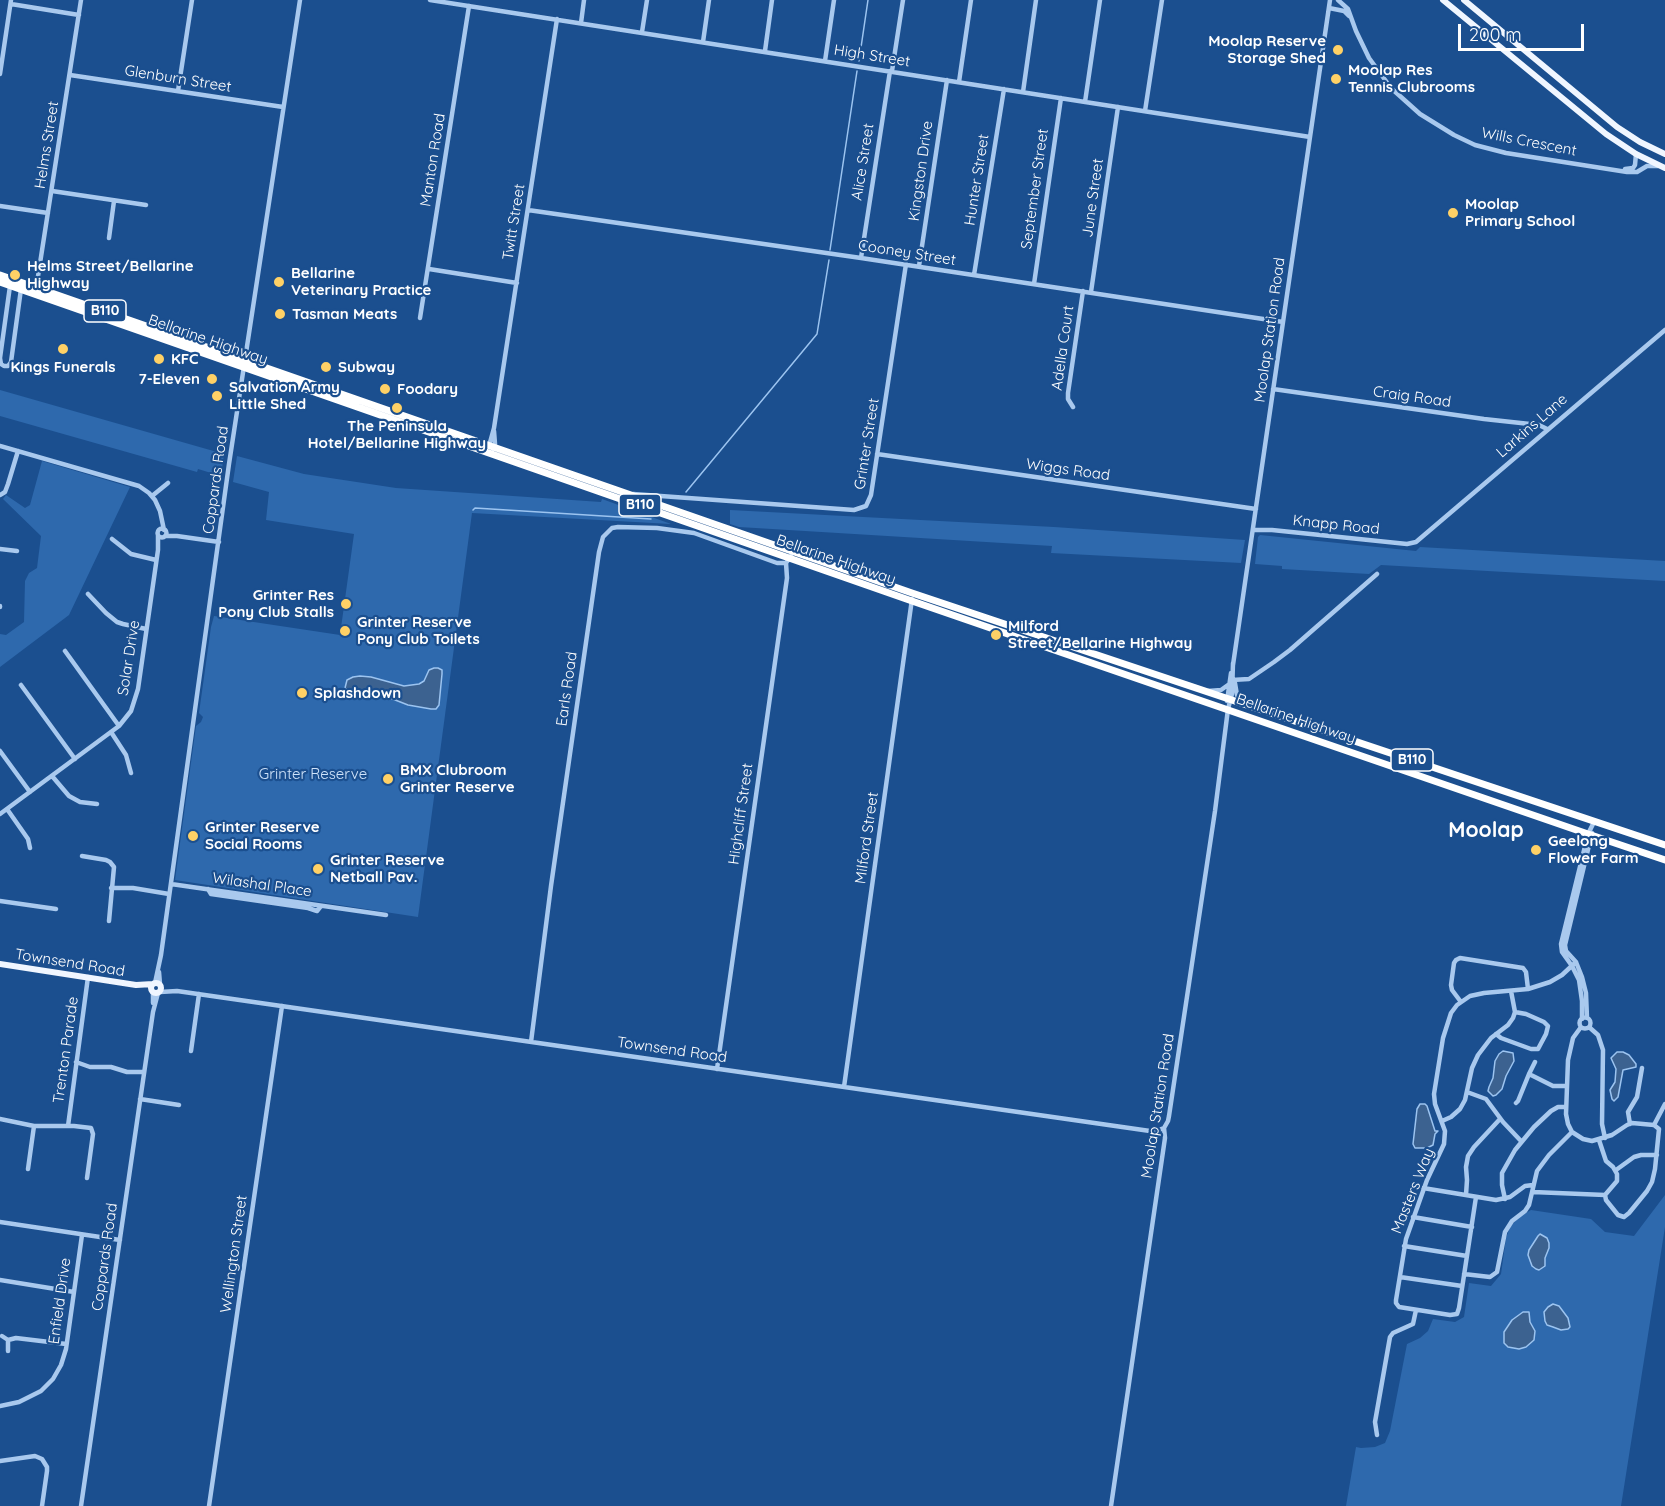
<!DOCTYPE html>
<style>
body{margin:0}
#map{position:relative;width:1665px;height:1506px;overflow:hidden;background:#1b4f8f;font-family:Quicksand,sans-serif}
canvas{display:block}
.scale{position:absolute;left:1458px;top:24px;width:126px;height:27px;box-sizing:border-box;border:3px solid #fff;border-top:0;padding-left:8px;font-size:18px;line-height:21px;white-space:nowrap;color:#fff;-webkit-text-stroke:4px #1b4f8f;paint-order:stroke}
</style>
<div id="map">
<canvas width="1665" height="1506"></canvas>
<div class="scale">200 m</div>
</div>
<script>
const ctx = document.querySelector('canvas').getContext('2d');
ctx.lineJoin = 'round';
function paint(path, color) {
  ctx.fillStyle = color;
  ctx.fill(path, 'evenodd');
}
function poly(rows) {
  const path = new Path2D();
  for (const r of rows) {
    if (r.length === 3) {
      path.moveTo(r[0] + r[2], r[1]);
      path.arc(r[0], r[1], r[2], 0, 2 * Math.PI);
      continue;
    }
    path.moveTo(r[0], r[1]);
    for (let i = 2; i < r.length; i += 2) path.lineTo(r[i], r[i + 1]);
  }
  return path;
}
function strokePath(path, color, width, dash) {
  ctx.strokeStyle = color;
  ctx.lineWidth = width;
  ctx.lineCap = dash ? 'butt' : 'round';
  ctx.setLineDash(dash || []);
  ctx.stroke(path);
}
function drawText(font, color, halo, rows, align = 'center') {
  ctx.font = font + ' Quicksand,sans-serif';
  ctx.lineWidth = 4.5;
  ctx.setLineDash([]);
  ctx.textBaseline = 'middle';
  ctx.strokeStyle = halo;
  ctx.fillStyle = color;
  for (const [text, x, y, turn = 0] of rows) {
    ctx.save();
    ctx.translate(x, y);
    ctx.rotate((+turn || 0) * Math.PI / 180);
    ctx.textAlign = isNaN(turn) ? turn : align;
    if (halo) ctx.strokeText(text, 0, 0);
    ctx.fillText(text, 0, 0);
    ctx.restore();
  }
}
paint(poly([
 [0,390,224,454,221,476,198,469,197,472,0,416],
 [237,456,304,474,396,488,601,502,602,499,671,524,472,513,418,917,175,880,196,726,201,722,203,717,199,713,211,627,214,616,340,635,354,534,266,520,269,492,233,482],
 [42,461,130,487,69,615,0,667,0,634,6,635,24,622,25,581,29,573,37,568,41,536,3,499,6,495,25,508,30,505],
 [730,510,1054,527,1245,540,1241,563,1051,553,1052,546,739,527,730,524],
 [1260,535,1416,551,1420,547,1665,561,1665,581,1381,565,1369,574,1282,569,1282,566,1255,564,1258,537],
 [1665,1195,1665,1227,1621,1506,1346,1506,1356,1447,1361,1448,1375,1447,1385,1443,1390,1431,1407,1344,1420,1338,1428,1331,1433,1319,1455,1322,1464,1317,1469,1283,1491,1286,1501,1274,1506,1238,1510,1227,1519,1217,1531,1210,1591,1219,1605,1232,1634,1236]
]), '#2e69ad');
const water = poly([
 [434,668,438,668,442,670,442,674,439,705,436,709,431,709,408,705,385,696,375,694,351,693,345,688,347,680,353,677,360,676,371,677,404,686,419,684,424,681,429,670,434,668],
 [1503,1051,1513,1053,1514,1061,1506,1076,1502,1089,1496,1095,1493,1096,1488,1091,1489,1087,1493,1078,1495,1061,1499,1054,1503,1051],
 [1617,1052,1623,1052,1629,1055,1636,1064,1636,1067,1623,1070,1618,1097,1614,1101,1612,1099,1610,1090,1615,1082,1616,1069,1611,1058,1617,1052],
 [1420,1104,1425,1104,1427,1106,1435,1131,1438,1131,1435,1134,1433,1145,1427,1148,1415,1148,1413,1144,1417,1109,1420,1104],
 [1540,1234,1547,1238,1549,1243,1549,1248,1545,1258,1545,1266,1539,1270,1536,1269,1532,1266,1528,1255,1529,1250,1538,1236,1540,1234],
 [1553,1304,1559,1306,1568,1318,1570,1327,1568,1329,1561,1330,1553,1327,1547,1325,1545,1321,1544,1312,1548,1307,1553,1304],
 [1523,1312,1529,1312,1530,1322,1535,1331,1534,1340,1526,1347,1519,1349,1508,1347,1504,1343,1504,1332,1512,1320,1523,1312]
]);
paint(water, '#3c6290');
strokePath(water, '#9cc4f0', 1.5);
strokePath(poly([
 [859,61,868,0],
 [830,250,857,71],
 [686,492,817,334,829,260],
 [473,510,475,508,651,519]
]), '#9cc4f0', 1.5);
strokePath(poly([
 [430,0,1310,137],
 [1338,0,1348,9,1356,31,1369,58,1391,88,1420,114,1454,135,1475,145,1506,153,1627,172,1637,172,1647,166,1658,166],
 [11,4,79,15],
 [1329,8,1344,11,1349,16],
 [581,23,584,0],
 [642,32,647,0],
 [703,42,709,0],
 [765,51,772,0],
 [825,61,834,0],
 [892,71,903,0],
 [0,74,11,0],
 [70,75,283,107],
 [959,82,971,0],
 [178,91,192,0],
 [1023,92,1036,0],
 [1085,102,1100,0],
 [1145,111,1162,0],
 [1625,169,1633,168,1635,165,1636,154],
 [52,191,146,205],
 [0,206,48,213],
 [528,210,861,258,1283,322],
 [109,238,114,201],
 [861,258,890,71],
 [919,266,947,80],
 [429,269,517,283],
 [974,275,1004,89],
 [1034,284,1061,98],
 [10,286,0,358,1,364,4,366,8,366,11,362,21,289],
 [36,289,81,0],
 [1091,292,1118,107],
 [420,318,469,6],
 [1273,389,1484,419,1539,425,1547,429],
 [1073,407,1068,399,1068,393,1083,291],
 [0,446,139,486,149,493,155,500,160,511,164,530],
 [489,446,494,428,557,19],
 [493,449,495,444,494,431],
 [877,454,1256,509],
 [633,494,854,510,866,506,871,495,906,264],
 [0,495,5,492,8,484,18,451],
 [152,496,168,483],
 [162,533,4.5],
 [1253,530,1272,530,1407,544,1416,542,1665,330],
 [165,536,177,536,219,542],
 [112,539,131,554,156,560],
 [0,549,17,551],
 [88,594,106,613,117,622,123,624,146,629],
 [0,606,0,607],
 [65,651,119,726],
 [1233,665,1330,0],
 [1232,680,1249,679,1274,662,1290,650,1377,574],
 [1235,683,1237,695,1241,703],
 [21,685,75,759],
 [1208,691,1221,690,1228,685],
 [1227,701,1231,673],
 [111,732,126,755,131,773],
 [0,751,30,792],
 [52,776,69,796,80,802,97,804],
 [7,809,28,839,30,848],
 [0,814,119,726,131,711,138,689,158,550,158,536],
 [82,856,106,860,110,862,114,867,109,921],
 [171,884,386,915],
 [111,888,133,888,169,894],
 [208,889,211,894,308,908,317,911,321,906],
 [0,901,56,909],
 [159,972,160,984],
 [155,983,161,955,229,464,300,0],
 [160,992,177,991,1150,1131,1156,1131,1164,1128],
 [1461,1002,1452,990,1451,985,1454,963,1456,960,1460,958,1523,968,1526,972,1528,989],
 [153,1003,153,992],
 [1585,1023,5.5],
 [1587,1018,1586,993,1582,977,1576,962,1566,951,1565,945,1592,833],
 [1582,1019,1582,1001,1579,980,1572,966,1562,952,1561,944,1588,834,1594,822],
 [1581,1027,1573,1038,1568,1060,1566,1114,1568,1124,1572,1132,1583,1139,1592,1141,1612,1135,1627,1125,1632,1123,1654,1125,1659,1129,1655,1169,1652,1182,1647,1191,1629,1213,1624,1217,1618,1215,1606,1200,1605,1195,1617,1181,1617,1174,1613,1167,1606,1161,1599,1140],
 [1589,1027,1598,1035,1603,1050,1602,1124,1605,1138],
 [1496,1034,1501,1038,1531,1049,1538,1049,1546,1034,1548,1026,1544,1022,1526,1014,1515,1012],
 [531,1042,551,886,599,552,603,537,612,528,618,527,657,528,694,533,777,563,786,563,791,556],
 [191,1051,199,994],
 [76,1062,90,1067,111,1067,127,1072,144,1072],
 [717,1069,787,578,786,563],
 [1529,1074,1535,1062],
 [844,1087,912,599],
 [1467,1092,1486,1099,1503,1122,1521,1141],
 [140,1099,179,1105],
 [1516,1103,1518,1101,1529,1074,1553,1086,1567,1086],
 [0,1119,34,1126,74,1126,91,1128,93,1134,87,1178],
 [1442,1121,1451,1117,1460,1109,1465,1100,1472,1068,1478,1055,1491,1038,1508,1025,1513,1018,1515,1012,1511,991],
 [1630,1124,1628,1112,1637,1097,1642,1068],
 [1654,1125,1665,1104],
 [68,1126,88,977],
 [28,1169,34,1126],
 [1616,1170,1634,1157,1641,1155,1657,1155],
 [1423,1188,1496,1200,1510,1197,1525,1186,1533,1185],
 [1533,1192,1605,1195],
 [1466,1195,1467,1180,1466,1167,1468,1156,1474,1147,1500,1119],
 [1476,1197,1459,1308,1457,1314,1450,1315,1399,1307,1396,1303,1396,1300,1406,1239,1427,1180,1444,1144,1445,1131,1435,1104,1434,1094,1443,1038,1451,1013,1457,1005,1470,996,1484,993,1528,989,1550,982,1562,975,1576,962],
 [1505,1199,1502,1185,1502,1173,1515,1150,1534,1127,1551,1111,1558,1107,1566,1107],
 [1413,1217,1472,1227],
 [0,1222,120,1240],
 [1404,1246,1467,1256],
 [1464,1274,1490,1277,1497,1272,1505,1232,1512,1221,1525,1211,1529,1205,1537,1171,1549,1155,1572,1132],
 [1400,1277,1462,1286],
 [0,1280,74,1292],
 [2,1336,8,1340,8,1351],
 [8,1340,16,1338,66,1344],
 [0,1406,19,1402,41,1391,53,1379,61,1365,66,1349,82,1235],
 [1377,1435,1375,1422,1390,1337,1393,1333,1413,1324,1416,1310],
 [0,1461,35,1456,42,1459,47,1467,47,1471,42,1506],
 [81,1506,153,1012,158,993],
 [209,1506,282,1006],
 [1111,1506,1165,1138,1164,1128,1168,1121,1169,1116,1215,811,1228,709,1232,694,1233,663]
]), '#a9c9ee', 4.5);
strokePath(poly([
 [1443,0,1606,134,1636,154,1665,168],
 [1464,0,1617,127,1640,142,1665,154],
 [0,964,136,985,153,984],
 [156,988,5]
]), '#f0f6ff', 6);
strokePath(poly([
 [0,275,912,593,1665,845],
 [0,282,912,601,1588,834,1665,860]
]), '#fff', 7);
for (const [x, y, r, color] of [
 [1338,50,6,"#ffd166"],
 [1336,79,6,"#ffd166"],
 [1453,213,6,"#ffd166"],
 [15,275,6,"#ffd166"],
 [279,282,6,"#ffd166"],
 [280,314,6,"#ffd166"],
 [63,349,6,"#ffd166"],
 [159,359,6,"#ffd166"],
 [326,367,6,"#ffd166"],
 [212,379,6,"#ffd166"],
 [385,389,6,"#ffd166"],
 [217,396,6,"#ffd166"],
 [397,408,6,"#ffd166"],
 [346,604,6,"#ffd166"],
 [345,631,6,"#ffd166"],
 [996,635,6,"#ffd166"],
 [302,693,6,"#ffd166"],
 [388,779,6,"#ffd166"],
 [193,836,6,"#ffd166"],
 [1536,850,6,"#ffd166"],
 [318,869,6,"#ffd166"]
]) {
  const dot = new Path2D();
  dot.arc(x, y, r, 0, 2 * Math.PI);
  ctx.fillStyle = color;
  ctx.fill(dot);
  strokePath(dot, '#1b4f8f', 2);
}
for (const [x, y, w] of [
 [105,311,42],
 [640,505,42],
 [1412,760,42]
]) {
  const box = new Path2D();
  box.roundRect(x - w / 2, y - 11, w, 22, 4.5);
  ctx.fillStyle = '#1b4f8f';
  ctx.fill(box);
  strokePath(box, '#fff', 1.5);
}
drawText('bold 14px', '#fff', null, [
 ["B110",105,311],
 ["B110",640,505],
 ["B110",1412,760]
]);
drawText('bold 15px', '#fff', '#1b4f8f', [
 ["Moolap Reserve",1326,41,"right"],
 ["Storage Shed",1326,58,"right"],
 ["Moolap Res",1348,70],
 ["Tennis Clubrooms",1348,87],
 ["Moolap",1465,204],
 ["Primary School",1465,221],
 ["Helms Street/Bellarine",27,266],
 ["Highway",27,283],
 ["Bellarine",291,273],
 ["Veterinary Practice",291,290],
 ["Tasman Meats",292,314],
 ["KFC",171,359],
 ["Kings Funerals",63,367,"center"],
 ["Subway",338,367],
 ["7-Eleven",200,379,"right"],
 ["Salvation Army",229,387],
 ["Little Shed",229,404],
 ["Foodary",397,389],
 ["The Peninsula",397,426,"center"],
 ["Hotel/Bellarine Highway",397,443,"center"],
 ["Grinter Res",334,595,"right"],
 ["Pony Club Stalls",334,612,"right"],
 ["Grinter Reserve",357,622],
 ["Pony Club Toilets",357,639],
 ["Milford",1008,626],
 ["Street/Bellarine Highway",1008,643],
 ["Splashdown",314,693],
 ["BMX Clubroom",400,770],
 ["Grinter Reserve",400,787],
 ["Grinter Reserve",205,827],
 ["Social Rooms",205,844],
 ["Geelong",1548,841],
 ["Flower Farm",1548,858],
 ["Grinter Reserve",330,860],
 ["Netball Pav.",330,877]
], 'left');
drawText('15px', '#fff', '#1b4f8f', [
 ["High Street",872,56,9],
 ["Glenburn Street",178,79,9],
 ["Wills Crescent",1529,142,11],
 ["Helms Street",47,145,-81],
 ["Manton Road",433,160,-81],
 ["Alice Street",863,162,-81],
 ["Kingston Drive",921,171,-82],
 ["Hunter Street",977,180,-81],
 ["September Street",1035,189,-82],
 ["June Street",1093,198,-82],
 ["Twitt Street",514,222,-81],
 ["Cooney Street",907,253,9],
 ["Moolap Station Road",1270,330,-82],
 ["Bellarine Highway",208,340,19],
 ["Adella Court",1063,348,-82],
 ["Craig Road",1412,397,8],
 ["Larkins Lane",1532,426,-41],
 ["Grinter Street",867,444,-81],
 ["Wiggs Road",1068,470,8],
 ["Coppards Road",216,480,-82],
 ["Knapp Road",1336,525,6],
 ["Bellarine Highway",836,560,19],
 ["Solar Drive",129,658,-81],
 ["Earls Road",567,689,-82],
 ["Bellarine Highway",1296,719,19],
 ["Highcliff Street",741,814,-82],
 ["Milford Street",867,838,-82],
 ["Wilashal Place",262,885,8],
 ["Townsend Road",70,963,9],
 ["Trenton Parade",66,1050,-82],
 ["Townsend Road",672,1050,8],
 ["Moolap Station Road",1158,1106,-81],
 ["Masters Way",1413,1191,-68],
 ["Wellington Street",234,1254,-82],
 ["Coppards Road",105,1257,-82],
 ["Enfield Drive",60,1301,-82]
]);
drawText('15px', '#cfe3fa', '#1b4f8f', [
 ["Grinter Reserve",313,774]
]);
drawText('bold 21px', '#fff', '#1b4f8f', [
 ["Moolap",1486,831]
]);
</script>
